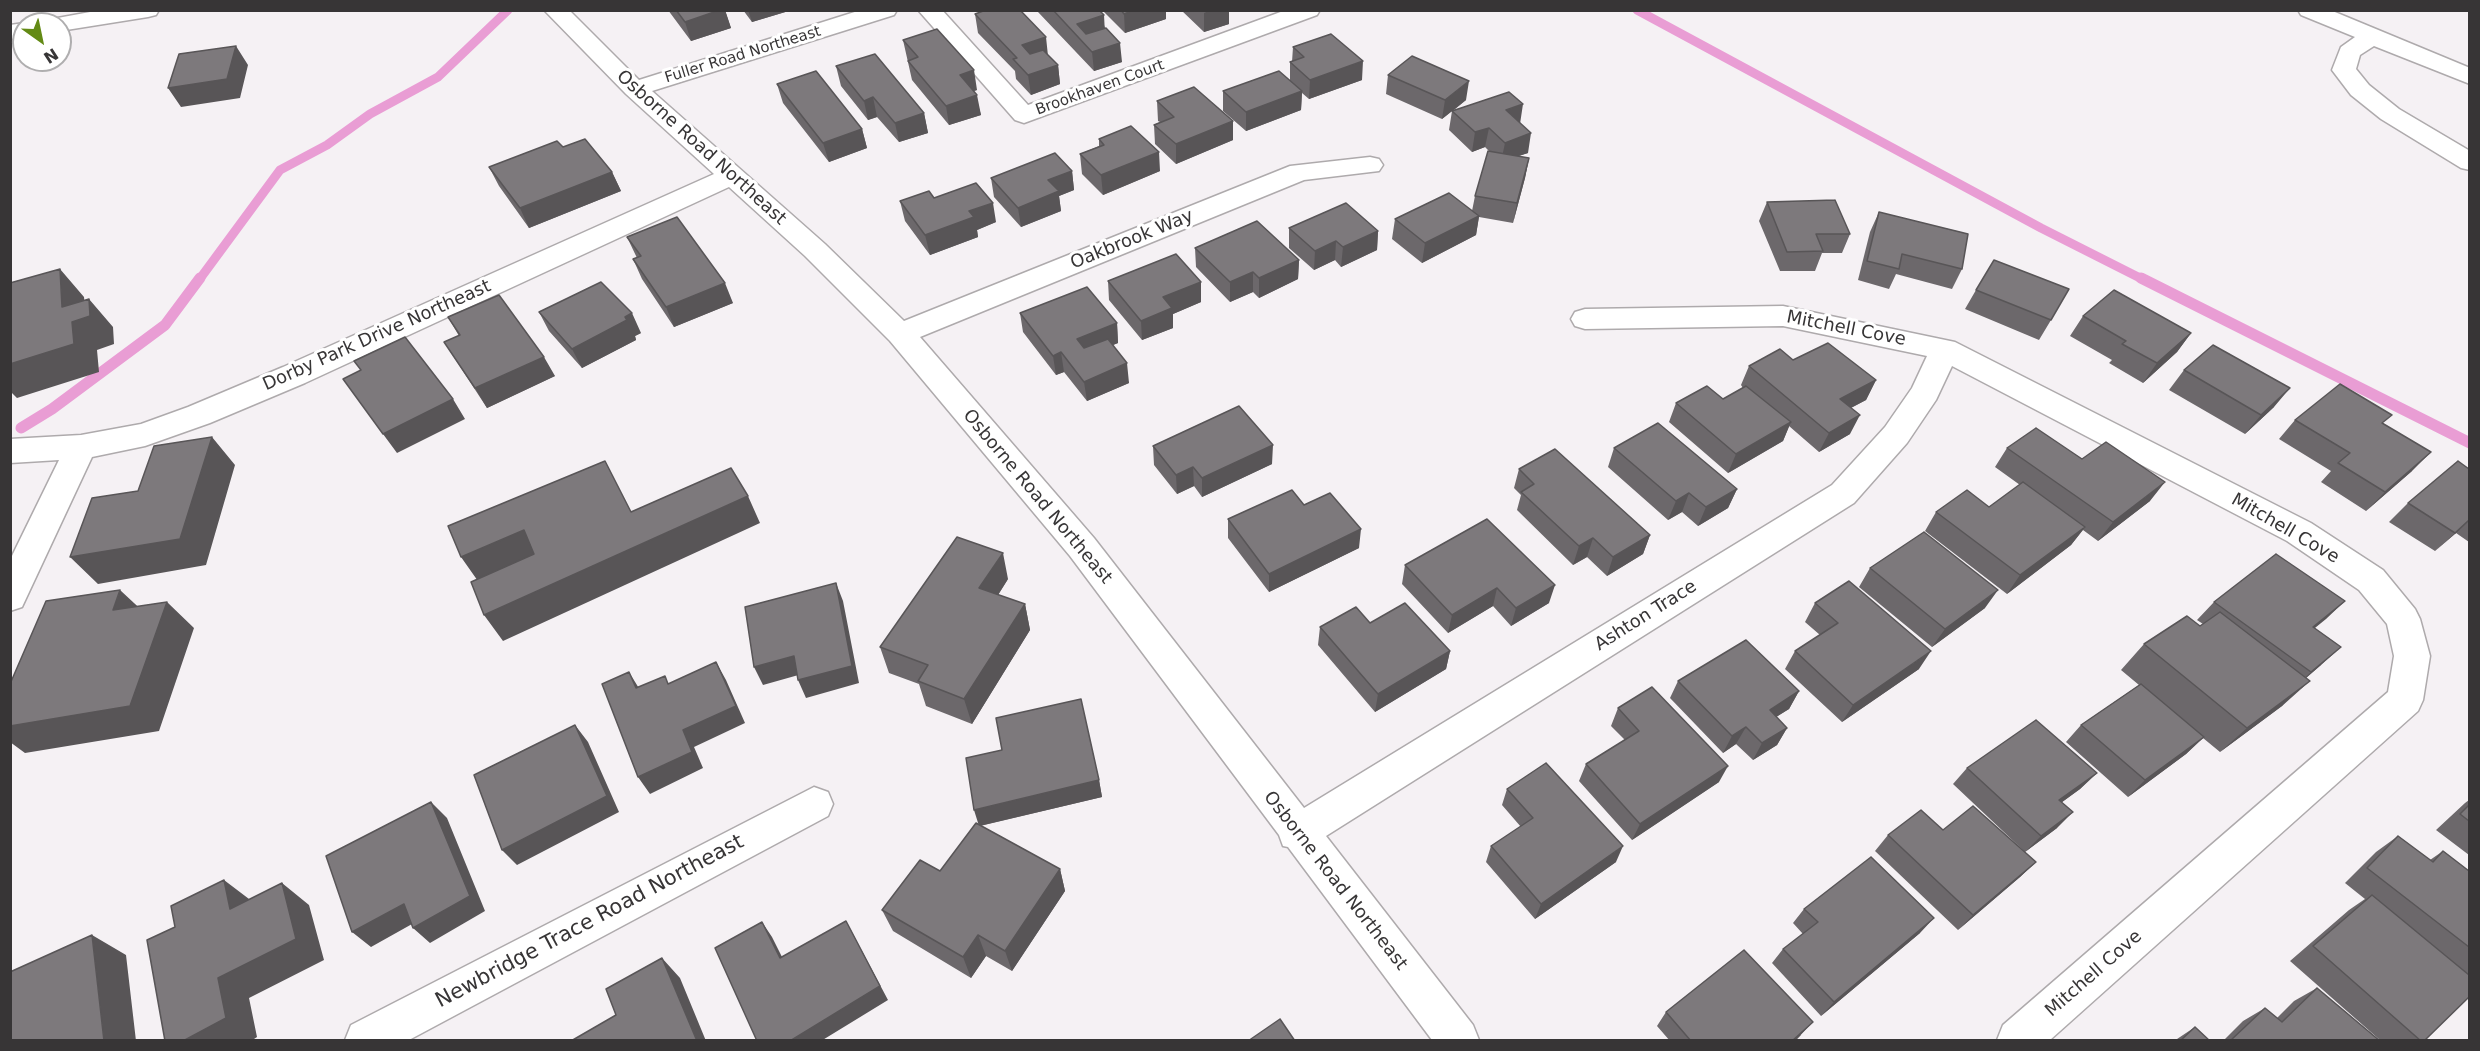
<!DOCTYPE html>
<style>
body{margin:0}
#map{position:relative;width:2480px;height:1051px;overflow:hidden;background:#f5f1f4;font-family:"DejaVu Sans",sans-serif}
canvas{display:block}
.frame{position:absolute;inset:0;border:12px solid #373536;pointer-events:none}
.north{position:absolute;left:12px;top:12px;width:60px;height:60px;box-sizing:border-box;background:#fff;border:2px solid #afaeaf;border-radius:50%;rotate:147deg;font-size:16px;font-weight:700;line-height:24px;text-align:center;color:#373536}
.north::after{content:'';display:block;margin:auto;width:21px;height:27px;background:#638a15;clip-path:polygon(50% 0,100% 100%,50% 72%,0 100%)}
</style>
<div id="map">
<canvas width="2480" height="1051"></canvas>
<div class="frame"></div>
<div class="north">N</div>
</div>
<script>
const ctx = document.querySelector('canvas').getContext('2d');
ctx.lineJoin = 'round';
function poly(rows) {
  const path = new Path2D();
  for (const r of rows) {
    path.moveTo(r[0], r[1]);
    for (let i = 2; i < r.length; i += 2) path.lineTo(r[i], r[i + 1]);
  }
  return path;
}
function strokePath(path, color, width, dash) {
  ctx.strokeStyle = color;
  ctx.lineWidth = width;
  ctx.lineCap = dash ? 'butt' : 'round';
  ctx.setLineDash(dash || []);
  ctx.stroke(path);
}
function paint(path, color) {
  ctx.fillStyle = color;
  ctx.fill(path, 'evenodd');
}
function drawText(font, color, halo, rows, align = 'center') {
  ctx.font = font + ' "DejaVu Sans",sans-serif';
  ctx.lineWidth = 6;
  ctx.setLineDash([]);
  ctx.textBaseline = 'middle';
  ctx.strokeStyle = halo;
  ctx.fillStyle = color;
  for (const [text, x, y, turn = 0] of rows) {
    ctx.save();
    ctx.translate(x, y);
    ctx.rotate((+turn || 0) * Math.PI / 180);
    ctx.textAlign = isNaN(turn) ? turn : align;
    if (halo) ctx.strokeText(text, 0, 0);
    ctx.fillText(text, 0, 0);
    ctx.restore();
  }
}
strokePath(poly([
 [1637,10,2041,228,2144,280],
 [199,280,280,170,327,145,370,114,438,77,508,10]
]), '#e99dd4', 9);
strokePath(poly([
 [2141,278,2470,443],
 [21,428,52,409,165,325,200,278]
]), '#e99dd4', 11);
const minor = poly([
 [101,10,159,10,156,15,148,17,60,31,60,24,48,24,52,19,101,10],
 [544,10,569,10,639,80,861,10,897,10,894,15,652,91,825,244,904,321,1290,166,1370,157,1379,159,1383,165,1379,171,1304,180,920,337,1094,538,1304,808,1832,485,1885,427,1912,388,1927,356,1783,326,1585,329,1575,326,1571,319,1575,312,1585,309,1783,306,1955,342,2311,523,2383,570,2415,609,2420,619,2430,656,2423,700,2418,711,2050,1040,1997,1040,2003,1025,2388,692,2394,656,2387,624,2359,590,2287,541,1952,366,1936,400,1907,443,1854,503,1326,836,1473,1025,1479,1040,1432,1040,1288,847,1283,846,1279,835,1070,556,890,341,805,256,729,187,305,383,210,423,145,446,92,457,22,607,10,611,10,560,59,460,10,463,10,439,81,435,141,424,188,407,283,367,714,174,626,94,544,10],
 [918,10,942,10,1028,105,1286,10,1320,10,1317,15,1024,123,1015,120,918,10],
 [2298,10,2330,10,2470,68,2470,84,2374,46,2360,55,2356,69,2369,85,2399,109,2470,151,2470,170,2461,168,2381,119,2351,95,2332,70,2341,47,2355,37,2301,15,2298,10],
 [24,23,28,24,24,24,24,37,10,39,10,25,24,23],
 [814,787,828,792,833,804,828,816,409,1040,345,1040,351,1025,814,787]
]);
strokePath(minor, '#aeaaac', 3);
paint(minor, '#fff');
paint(poly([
 [668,10,725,10,731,28,691,41],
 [743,10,792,10,752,22],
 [1038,10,1099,10,1105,28,1122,62,1094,71,1038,12],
 [1102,10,1166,10,1166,19,1125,33],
 [1181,10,1229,10,1229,24,1204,32],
 [975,14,1048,55,1058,65,1060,84,1031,95,1016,79,1015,71,978,33],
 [903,40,977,90,974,91,981,115,949,125,912,80],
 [1293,47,1362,80,1309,99,1302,93,1301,110,1246,131,1223,111,1223,91,1290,80,1290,62,1292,62],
 [836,66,924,113,928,133,899,142,877,117,868,120,841,86],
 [1388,75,1466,100,1454,110,1520,123,1528,153,1518,156,1529,158,1525,178,1513,223,1479,217,1476,235,1422,263,1392,239,1395,219,1472,211,1475,196,1490,152,1485,147,1472,152,1449,130,1452,111,1442,119,1386,94],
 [777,84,862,129,867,148,829,162,783,103],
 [1157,101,1233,140,1176,164,1155,144,1154,125,1160,122,1158,121],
 [1099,139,1160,171,1103,195,1082,174,1080,154,1099,146],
 [563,147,612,172,621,191,529,228,499,186,489,167],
 [1072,171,1074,190,1059,196,1061,211,1021,227,994,197,991,178],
 [934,198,996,222,977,230,978,237,930,255,905,221,900,201],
 [1767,202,1850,234,1842,253,1822,253,1815,271,1780,271,1759,221],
 [1879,212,1962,269,1952,289,1896,274,1889,289,1858,280,1870,232],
 [1289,228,1378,231,1377,250,1341,267,1335,260,1314,270,1289,248],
 [627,237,733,303,674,327,642,279,633,259,637,258],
 [1195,248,1299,260,1298,279,1259,298,1253,292,1230,302,1196,267],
 [1108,281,1201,282,1201,302,1173,314,1173,328,1142,340,1109,300],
 [1976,290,2051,320,2039,340,1965,309],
 [539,312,641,333,635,336,636,340,582,368,549,331],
 [1020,313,1117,323,1118,343,1113,345,1129,383,1087,401,1064,372,1056,375,1023,332],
 [2083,316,2191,333,2177,352,2143,383,2109,363,2112,360,2070,336],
 [448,317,555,376,487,408,444,342,459,336],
 [1793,360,1876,380,1866,400,1851,408,1850,434,1819,452,1789,426,1783,441,1728,473,1669,422,1676,403,1723,399,1743,388,1741,385,1749,366],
 [2184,370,2274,407,2245,434,2169,390],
 [2295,420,2384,424,2412,471,2366,511,2321,482,2331,471,2279,439],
 [1153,446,1272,464,1202,497,1194,486,1177,494,1154,465],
 [1614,448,1737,489,1728,508,1698,526,1682,512,1668,520,1608,467],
 [2007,448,2150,501,2098,541,2083,530,2071,545,2007,594,1925,531,1936,512,1989,507,2020,485,1995,467],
 [1519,469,1650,535,1643,554,1607,576,1587,557,1573,565,1517,510,1521,495,1514,488],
 [2469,469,2469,542,2456,533,2435,551,2389,522,2408,503],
 [1304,505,1359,548,1269,592,1228,538,1228,519],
 [1487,519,1549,603,1511,626,1493,606,1448,633,1402,584,1405,565],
 [1870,568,1985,608,1932,647,1859,587],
 [1008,579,998,595,1025,604,1030,630,972,724,926,706,919,684,889,673,880,647],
 [2345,601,2314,628,2321,665,2306,678,2282,706,2220,752,2203,738,2186,754,2128,797,2066,742,2081,725,2139,685,2121,670,2144,644,2200,626,2203,624,2197,620,2214,602],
 [1815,603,1919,669,1842,722,1785,669,1795,651,1820,635,1805,622],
 [1370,623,1450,651,1446,669,1375,712,1318,645,1320,627],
 [1678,681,1799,691,1789,709,1776,717,1787,728,1777,745,1753,760,1736,744,1723,753,1670,698],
 [1618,708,1719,782,1632,840,1579,781,1586,764,1625,740,1611,726],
 [1967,768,2097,773,2080,789,2062,802,2057,828,2025,852,2036,862,2020,877,1958,930,1875,851,1888,835,1943,830,2024,851,1953,784],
 [1099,780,1102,797,980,826,1060,869,1065,891,1012,971,986,956,971,978,893,931,882,910,940,871,979,825],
 [1507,789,1616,862,1535,919,1486,862,1491,846,1521,827,1502,805],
 [2469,800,2469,855,2436,830,2465,803],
 [2398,836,2430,860,2443,851,2469,871,2469,997,2424,1041,2381,1041,2290,961,2349,910,2365,899,2345,883,2376,852],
 [1804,909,1920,933,1821,1016,1772,963,1783,949,1803,934,1793,923],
 [2317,988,2380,1041,2223,1041,2243,1021,2265,1008,2277,1018,2294,1001],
 [1666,1012,1801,1035,1795,1041,1670,1041,1657,1026],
 [2195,1027,2210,1041,2174,1041]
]), '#6c686b');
paint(poly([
 [720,10,725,10,731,28,691,41,685,22],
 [748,10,792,10,752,22],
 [1134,10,1166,10,1166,19,1125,33,1124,14],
 [1211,10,1229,10,1229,24,1204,32,1204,13],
 [1104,15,1105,34,1078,37,1077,24],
 [1046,37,1048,56,1025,65,1022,45],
 [1120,43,1122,62,1094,71,1092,52],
 [236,46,248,65,240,98,181,107,168,88],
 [1363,61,1362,80,1309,99,1310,80],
 [1058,65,1060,84,1031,95,1028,75],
 [974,70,977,90,963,94,960,75],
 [1469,81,1466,100,1442,119,1445,100],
 [1302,91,1301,110,1246,131,1246,112],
 [977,95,981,115,949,125,946,106],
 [873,97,877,117,868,120,864,101],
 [1523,104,1520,124,1506,110],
 [924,113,928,133,899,142,895,123],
 [1233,121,1233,140,1176,164,1176,144],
 [1489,128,1485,147,1472,152,1475,132],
 [862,129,867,148,829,162,823,143],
 [1531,133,1528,153,1501,162,1505,143],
 [1159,152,1160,171,1103,195,1101,175],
 [1529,158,1525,178,1513,223,1517,203],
 [1072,171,1074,190,1059,196,1061,211,1021,227,1018,208,1048,180],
 [612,172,621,191,529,228,520,208],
 [993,203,996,222,977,230,978,237,930,255,925,235,969,211],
 [1479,216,1476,235,1422,263,1425,243],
 [1378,231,1377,250,1341,267,1343,247],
 [1336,241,1335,260,1314,270,1315,251],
 [1299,260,1298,279,1259,298,1259,278],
 [60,269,84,297,86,318,89,299,113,327,114,344,97,350,99,372,17,398,10,391,10,364,62,307],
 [1253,272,1253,292,1230,302,1230,282],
 [1201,282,1201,302,1173,314,1173,328,1142,340,1141,321,1163,297],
 [725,283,733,303,674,327,666,307],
 [632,313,641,333,635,336,636,340,582,368,572,349],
 [1117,323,1118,343,1080,358,1077,339],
 [2191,333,2177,352,2143,383,2157,363],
 [1061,352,1064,372,1056,375,1053,356],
 [544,357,555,376,487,408,475,388],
 [1127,363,1129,383,1087,401,1084,382],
 [1876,380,1866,400,1831,418,1840,399],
 [2290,388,2274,407,2245,434,2261,415],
 [453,399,465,419,397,453,383,434],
 [1860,415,1850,434,1819,452,1829,433],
 [1791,422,1783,441,1728,473,1736,454],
 [212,437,235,465,206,565,98,584,70,557],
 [1273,445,1272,464,1202,497,1202,478],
 [2431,452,2412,471,2366,511,2385,492],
 [1193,467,1194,486,1177,494,1176,475],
 [2165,482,2150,501,2098,541,2113,522],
 [1737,489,1728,508,1698,526,1706,507],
 [1689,493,1682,512,1668,520,1676,501],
 [748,496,760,523,503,641,484,615],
 [2469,521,2456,533,2435,551,2455,533],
 [2085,527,2071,545,2007,594,2020,575],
 [1361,529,1359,548,1269,592,1269,574],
 [524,530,541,557,480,584,461,557],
 [1650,535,1643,554,1607,576,1613,557],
 [1593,538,1587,557,1573,565,1579,546],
 [1003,553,1008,579,986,614,979,588],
 [836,583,843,601,859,683,806,698,798,680],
 [1555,585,1549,603,1511,626,1516,608],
 [1497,588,1493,606,1448,633,1452,615],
 [120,590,148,616,113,610],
 [1998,590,1985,608,1932,647,1945,629],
 [2345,601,2326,619,2294,645,2313,627],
 [167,602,194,628,159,731,25,753,10,742,10,726],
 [1025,604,1030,630,972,724,964,699],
 [2341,647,2321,665,2292,690,2311,672],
 [1450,651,1446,669,1375,712,1378,694],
 [1931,651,1919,669,1842,722,1853,705],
 [794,656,802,674,763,685,754,667],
 [716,662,726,680,745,723,694,747,703,768,650,794,638,777,683,730],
 [629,672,640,690,636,688],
 [2310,681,2282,706,2220,752,2247,728],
 [1799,691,1789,709,1760,727,1770,710],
 [575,725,588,742,619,812,517,865,502,850],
 [1746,727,1736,744,1723,753,1732,736],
 [1787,728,1777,745,1753,760,1762,743],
 [2204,737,2186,754,2128,797,2145,780],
 [1728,766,1719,782,1632,840,1640,824],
 [2097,773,2080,789,2043,816,2059,800],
 [1099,780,1102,797,979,826,974,810],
 [431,802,447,818,485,911,430,943,413,928],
 [2073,812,2057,828,2025,852,2041,836],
 [1623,846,1616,862,1535,919,1541,904],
 [2036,862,2020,877,1958,930,1973,915],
 [1060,869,1065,891,1012,971,1005,951],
 [224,880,253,902,230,909],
 [282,883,309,905,324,960,249,998,257,1037,251,1041,183,1041,218,978],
 [404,904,421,919,371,947,352,932],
 [1934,918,1920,933,1821,1016,1834,1002],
 [846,921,888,1000,821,1041,790,1041],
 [762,922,772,937,790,973,780,958],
 [92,935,126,955,136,1041,104,1041],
 [978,935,986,956,971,978,963,957],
 [662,958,680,978,706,1041,697,1041],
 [1813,1022,1795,1041,1792,1041]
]), '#585557');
const building = poly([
 [676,10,720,10,685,22,676,10],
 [986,10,1020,10,1046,37,1022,45,1030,54,1043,50,1058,65,1028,75,1013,59,1017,58,975,14,986,10],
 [1053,10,1099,10,1104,15,1077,24,1086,34,1106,28,1120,43,1092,52,1053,10],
 [1121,10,1134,10,1124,14,1121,10],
 [937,29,974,70,960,75,977,95,946,106,908,61,918,57,903,40,937,29],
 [1331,34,1363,61,1310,80,1290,62,1304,57,1293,47,1331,34],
 [236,46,227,79,168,88,179,54,236,46],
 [875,54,924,113,895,123,873,97,864,101,836,66,875,54],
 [1412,56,1469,81,1445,100,1388,75,1412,56],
 [816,71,862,129,823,143,777,84,816,71],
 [1279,71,1302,91,1246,112,1223,91,1279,71],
 [1194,87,1233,121,1176,144,1154,125,1174,117,1157,101,1194,87],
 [1509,92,1523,104,1506,110,1531,133,1505,143,1489,128,1475,132,1452,111,1509,92],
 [1131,126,1159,152,1101,175,1080,154,1104,145,1099,139,1131,126],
 [585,139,612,172,520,208,489,167,557,141,563,147,585,139],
 [1488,151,1529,158,1517,203,1475,196,1488,151],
 [1055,153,1072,171,1048,180,1059,191,1018,208,991,178,1055,153],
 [976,183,993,203,969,211,974,217,925,235,900,201,929,191,934,198,976,183],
 [1449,193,1479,216,1425,243,1395,219,1449,193],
 [1835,200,1850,234,1816,234,1823,251,1787,252,1767,202,1835,200],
 [1346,203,1378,231,1343,247,1336,241,1315,251,1289,228,1346,203],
 [1879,212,1968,234,1962,269,1902,254,1899,269,1867,261,1879,212],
 [677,217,725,283,666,307,633,259,641,256,627,237,677,217],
 [1257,221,1299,260,1259,278,1253,272,1230,282,1195,248,1257,221],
 [1176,254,1201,282,1163,297,1172,308,1141,321,1108,281,1176,254],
 [1994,260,2069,289,2051,320,1976,290,1994,260],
 [60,269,62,307,89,299,90,316,72,322,74,344,10,364,10,283,60,269],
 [601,282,632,313,625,317,627,320,572,349,539,312,601,282],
 [1087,287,1117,323,1077,339,1084,348,1108,339,1127,363,1084,382,1061,352,1053,356,1020,313,1087,287],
 [2114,290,2191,333,2157,363,2122,344,2126,341,2083,316,2114,290],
 [499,295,544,357,475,388,444,342,460,335,448,317,499,295],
 [405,337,453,399,383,434,343,379,361,370,354,361,405,337],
 [1828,343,1876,380,1840,399,1860,415,1829,433,1749,366,1780,349,1793,360,1828,343],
 [2213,345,2290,388,2261,415,2184,370,2213,345],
 [2340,384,2392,415,2382,423,2431,452,2385,492,2338,463,2350,453,2295,420,2340,384],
 [1707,386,1723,399,1746,386,1791,422,1736,454,1676,403,1707,386],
 [1239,406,1273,445,1202,478,1193,467,1176,475,1153,446,1239,406],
 [1658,423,1737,489,1706,507,1689,493,1676,501,1614,448,1658,423],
 [2036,428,2082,459,2106,442,2165,482,2113,522,2007,448,2036,428],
 [212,437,180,539,70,557,92,498,138,491,154,446,212,437],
 [1555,449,1650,535,1613,557,1593,538,1579,546,1521,492,1534,484,1519,469,1555,449],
 [605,461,631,512,731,468,748,496,484,615,471,582,534,554,524,530,461,557,448,526,605,461],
 [2458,461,2469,469,2469,520,2455,533,2408,503,2458,461],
 [2023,482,2085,527,2020,575,1936,512,1967,490,1989,507,2023,482],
 [1292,490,1304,505,1330,493,1361,529,1269,574,1228,519,1292,490],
 [1487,519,1555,585,1516,608,1497,588,1452,615,1405,565,1487,519],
 [1924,532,1998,590,1945,629,1870,568,1924,532],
 [957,537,1003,553,979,588,1025,604,964,699,918,681,928,665,880,647,957,537],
 [2276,554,2345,601,2313,627,2341,647,2311,672,2214,602,2276,554],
 [1849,581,1931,651,1853,705,1795,651,1838,623,1815,603,1849,581],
 [836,583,852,666,798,680,794,656,754,667,745,607,836,583],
 [120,590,113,610,167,602,130,706,10,726,10,684,46,601,120,590],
 [1405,603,1450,651,1378,694,1320,627,1356,607,1370,623,1405,603],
 [2220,612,2310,681,2247,728,2144,644,2187,616,2200,626,2220,612],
 [1746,640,1799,691,1770,710,1787,728,1762,743,1746,727,1732,736,1678,681,1746,640],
 [716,662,736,706,683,730,692,752,638,777,602,684,629,672,636,688,665,676,668,684,716,662],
 [2141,684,2204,737,2145,780,2081,725,2141,684],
 [1652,687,1728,766,1640,824,1586,764,1639,731,1618,708,1652,687],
 [1081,699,1099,780,974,810,966,758,1002,750,996,718,1081,699],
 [2036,720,2097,773,2059,800,2073,812,2041,836,1967,768,2036,720],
 [575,725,607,796,502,850,474,775,575,725],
 [1546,763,1623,846,1541,904,1491,846,1533,818,1507,789,1546,763],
 [431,802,470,896,413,928,404,904,352,932,326,856,431,802],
 [2469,805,2469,821,2460,814,2469,805],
 [1973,806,2036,862,1973,915,1888,835,1921,810,1943,830,1973,806],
 [976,823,1060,869,1005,951,978,935,963,957,882,910,920,860,940,871,976,823],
 [2398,836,2433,862,2443,851,2469,871,2469,947,2367,868,2398,836],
 [1871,857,1934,918,1834,1002,1783,949,1818,922,1804,909,1871,857],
 [224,880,230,909,282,883,296,939,218,978,226,1018,183,1041,165,1041,147,940,175,927,171,906,224,880],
 [2372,895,2469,975,2469,997,2424,1041,2421,1041,2313,946,2372,895],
 [846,921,880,986,790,1041,757,1041,715,948,762,922,780,958,846,921],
 [92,935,104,1041,10,1041,10,972,92,935],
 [1744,950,1813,1022,1792,1041,1691,1041,1666,1012,1744,950],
 [662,958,697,1041,571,1041,616,1015,606,989,662,958],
 [2317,988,2380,1041,2231,1040,2265,1008,2282,1022,2317,988],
 [1280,1019,1295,1041,1248,1041,1280,1019],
 [2195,1027,2210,1041,2180,1041,2195,1027]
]);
paint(building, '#7d797c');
strokePath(building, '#585557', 1.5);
drawText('15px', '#373536', '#fff', [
 ["Fuller Road Northeast",743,55,-17],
 ["Brookhaven Court",1100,88,-20]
]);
drawText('18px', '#373536', '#fff', [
 ["Osborne Road Northeast",701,148,42],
 ["Oakbrook Way",1132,240,-22],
 ["Mitchell Cove",1846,329,11],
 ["Dorby Park Drive Northeast",377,336,-24],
 ["Osborne Road Northeast",1037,497,50],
 ["Mitchell Cove",2285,529,30],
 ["Ashton Trace",1646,616,-32],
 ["Osborne Road Northeast",1335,881,52],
 ["Mitchell Cove",2094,974,-41]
]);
drawText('21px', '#373536', '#fff', [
 ["Newbridge Trace Road Northeast",590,922,-28]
]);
</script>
